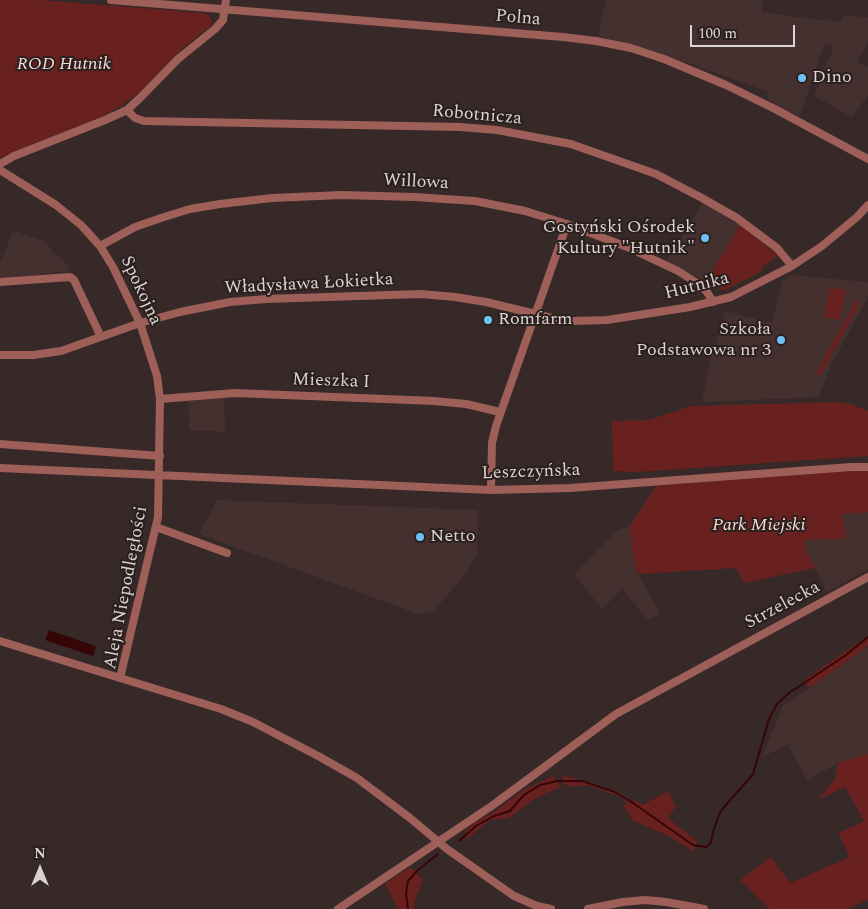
<!DOCTYPE html>
<meta charset="utf-8">
<style>
body{margin:0}
#map{position:relative;width:868px;height:909px;overflow:hidden;background:#362928;font-family:Spectral,serif}
canvas{display:block}
.north{position:absolute;left:15px;top:844px;width:50px;height:50px;-webkit-text-stroke:4px #2c201e;paint-order:stroke;rotate:0deg;font-size:14px;font-weight:700;line-height:20px;text-align:center;color:#dbd3d2}
.north::after{content:'';display:block;margin:auto;width:18px;height:22px;background:#dbd3d2;clip-path:polygon(50% 0,100% 100%,50% 72%,0 100%)}
.scale{position:absolute;left:690px;top:25px;width:105px;height:22px;box-sizing:border-box;border:2px solid #dbd3d2;border-top:0;padding-left:6px;font-size:15px;line-height:18px;white-space:nowrap;color:#dbd3d2;-webkit-text-stroke:4px #2c201e;paint-order:stroke}
</style>
<div id="map">
<canvas width="868" height="909"></canvas>
<div class="north">N</div>
<div class="scale">100 m</div>
</div>
<script>
const ctx = document.querySelector('canvas').getContext('2d');
ctx.lineJoin = 'round';
function paint(path, color) {
  ctx.fillStyle = color;
  ctx.fill(path, 'evenodd');
}
function poly(rows) {
  const path = new Path2D();
  for (const r of rows) {
    path.moveTo(r[0], r[1]);
    for (let i = 2; i < r.length; i += 2) path.lineTo(r[i], r[i + 1]);
  }
  return path;
}
function strokePath(path, color, width, dash) {
  ctx.strokeStyle = color;
  ctx.lineWidth = width;
  ctx.lineCap = dash ? 'butt' : 'round';
  ctx.setLineDash(dash || []);
  ctx.stroke(path);
}
function drawText(font, color, halo, rows, align = 'center') {
  ctx.font = font + ' Spectral,serif';
  ctx.lineWidth = 4;
  ctx.setLineDash([]);
  ctx.textBaseline = 'middle';
  ctx.strokeStyle = halo;
  ctx.fillStyle = color;
  for (const [text, x, y, turn = 0] of rows) {
    ctx.save();
    ctx.translate(x, y);
    ctx.rotate((+turn || 0) * Math.PI / 180);
    ctx.textAlign = isNaN(turn) ? turn : align;
    if (halo) ctx.strokeText(text, 0, 0);
    ctx.fillText(text, 0, 0);
    ctx.restore();
  }
}
paint(poly([
 [606,0,762,0,762,11,787,16,841,22,843,16,868,17,868,43,857,62,868,67,868,95,852,117,814,96,834,46,825,44,799,117,768,100,769,92,685,62,598,36],
 [703,202,740,225,706,281,666,262],
 [13,230,45,242,54,253,65,262,70,271,0,279,0,264],
 [791,275,868,282,868,297,831,365,819,397,702,402,711,357,726,311,772,323,782,281],
 [224,397,225,432,189,430,188,399],
 [217,500,478,510,477,553,468,571,433,612,418,614,199,534],
 [868,512,868,569,827,592,804,548,805,540,845,539,842,514],
 [630,526,633,555,638,574,661,614,648,620,622,589,602,609,574,574,617,530],
 [868,646,868,754,838,763,807,780,788,745,762,757,783,706]
]), '#44302e');
paint(poly([
 [0,0,39,0,205,13,209,16,212,22,211,26,185,46,141,91,121,106,98,118,15,151,0,158],
 [740,225,778,255,761,268,762,271,723,291,706,281],
 [830,287,846,290,840,320,824,317],
 [856,301,860,303,820,376,816,373],
 [837,402,851,404,868,411,868,456,637,472,613,471,612,421,649,420,691,406],
 [851,470,868,470,868,512,843,514,846,539,805,540,805,548,815,568,744,583,736,568,638,574,633,556,630,526,656,486],
 [868,636,868,646,809,688,804,680],
 [868,754,868,900,847,909,770,909,740,880,771,857,790,883,850,857,838,833,864,821,845,787,818,800,835,779,838,763],
 [562,775,614,790,632,801,634,800,643,805,668,791,676,806,668,818,697,841,694,852,671,837,634,821,623,806,627,803,621,797,588,785,570,787,564,784],
 [553,776,560,787,534,799,509,818,490,820,467,839,466,830,476,822,497,810,525,789],
 [411,867,423,880,414,903,414,909,398,909,385,883]
]), '#68211e');
paint(poly([
 [49,630,96,646,93,656,45,640]
]), '#360607');
strokePath(poly([
 [459,841,476,826,494,816,510,811,524,795,540,785,557,781,582,781,615,792,633,803,693,845,706,847,711,843,713,832,720,812,753,774,769,719,777,704,789,693,846,655,868,637],
 [408,909,406,893,408,881,418,870,438,854]
]), '#360607', 2);
strokePath(poly([
 [111,0,563,37,596,41,631,48,664,59,726,85,775,109,868,159],
 [127,110,135,118,144,121,460,127,497,130,571,144,656,174,702,198,737,218,777,248,792,266],
 [0,164,14,156,105,120,127,110,140,98,178,59,215,29,223,20,226,0],
 [0,170,56,205,81,225,100,246,113,267,140,323,157,376,160,399,158,517,120,678],
 [100,246,135,227,161,218,190,209,220,204,272,198,342,195,414,197,475,201,525,211,567,224,627,247,678,271,700,285,707,292,713,302],
 [0,282,70,277,74,280,101,337],
 [0,355,33,355,61,351,140,323,180,312,230,302,266,299,421,294,455,297,486,302,552,318,572,321,607,320,690,307,731,297,792,266,822,246,857,217,868,205],
 [160,399,235,393,434,401,466,404,500,412],
 [0,444,160,456],
 [0,468,491,490,570,488,851,467,868,467],
 [491,490,492,443,496,426,567,224],
 [156,527,227,553],
 [0,641,221,709,253,722,320,757,357,778,410,818,447,849,514,896,537,906,551,909],
 [338,909,493,805,616,714,868,577],
 [588,909,623,902,645,900,666,902,704,909]
]), '#9e5f59', 8);
for (const [x, y, r, color] of [
 [802,78,5,"#6dc2f3"],
 [705,238,5,"#6dc2f3"],
 [488,320,5,"#6dc2f3"],
 [781,340,5,"#6dc2f3"],
 [420,537,5,"#6dc2f3"]
]) {
  const dot = new Path2D();
  dot.arc(x, y, r, 0, 2 * Math.PI);
  ctx.fillStyle = color;
  ctx.fill(dot);
  strokePath(dot, '#2c201e', 2);
}
drawText('18px', '#dbd3d2', '#2c201e', [
 ["Polna",518,19,5],
 ["Robotnicza",477,116,5],
 ["Willowa",416,183,3],
 ["Władysława Łokietka",309,285,-3],
 ["Hutnika",697,287,-14],
 ["Spokojna",140,291,65],
 ["Mieszka I",331,382,2],
 ["Leszczyńska",531,473,-2],
 ["Aleja Niepodległości",127,588,-79],
 ["Strzelecka",783,606,-28]
]);
drawText('italic 18px', '#f5dad6', '#2c201e', [
 ["ROD Hutnik",64,65],
 ["Park Miejski",759,526]
]);
drawText('18px', '#dbd3d2', '#2c201e', [
 ["Dino",812,78],
 ["Gostyński Ośrodek",695,228,"right"],
 ["Kultury \"Hutnik\"",695,249,"right"],
 ["Romfarm",498,320],
 ["Szkoła",771,330,"right"],
 ["Podstawowa nr 3",771,351,"right"],
 ["Netto",430,537]
], 'left');
</script>
